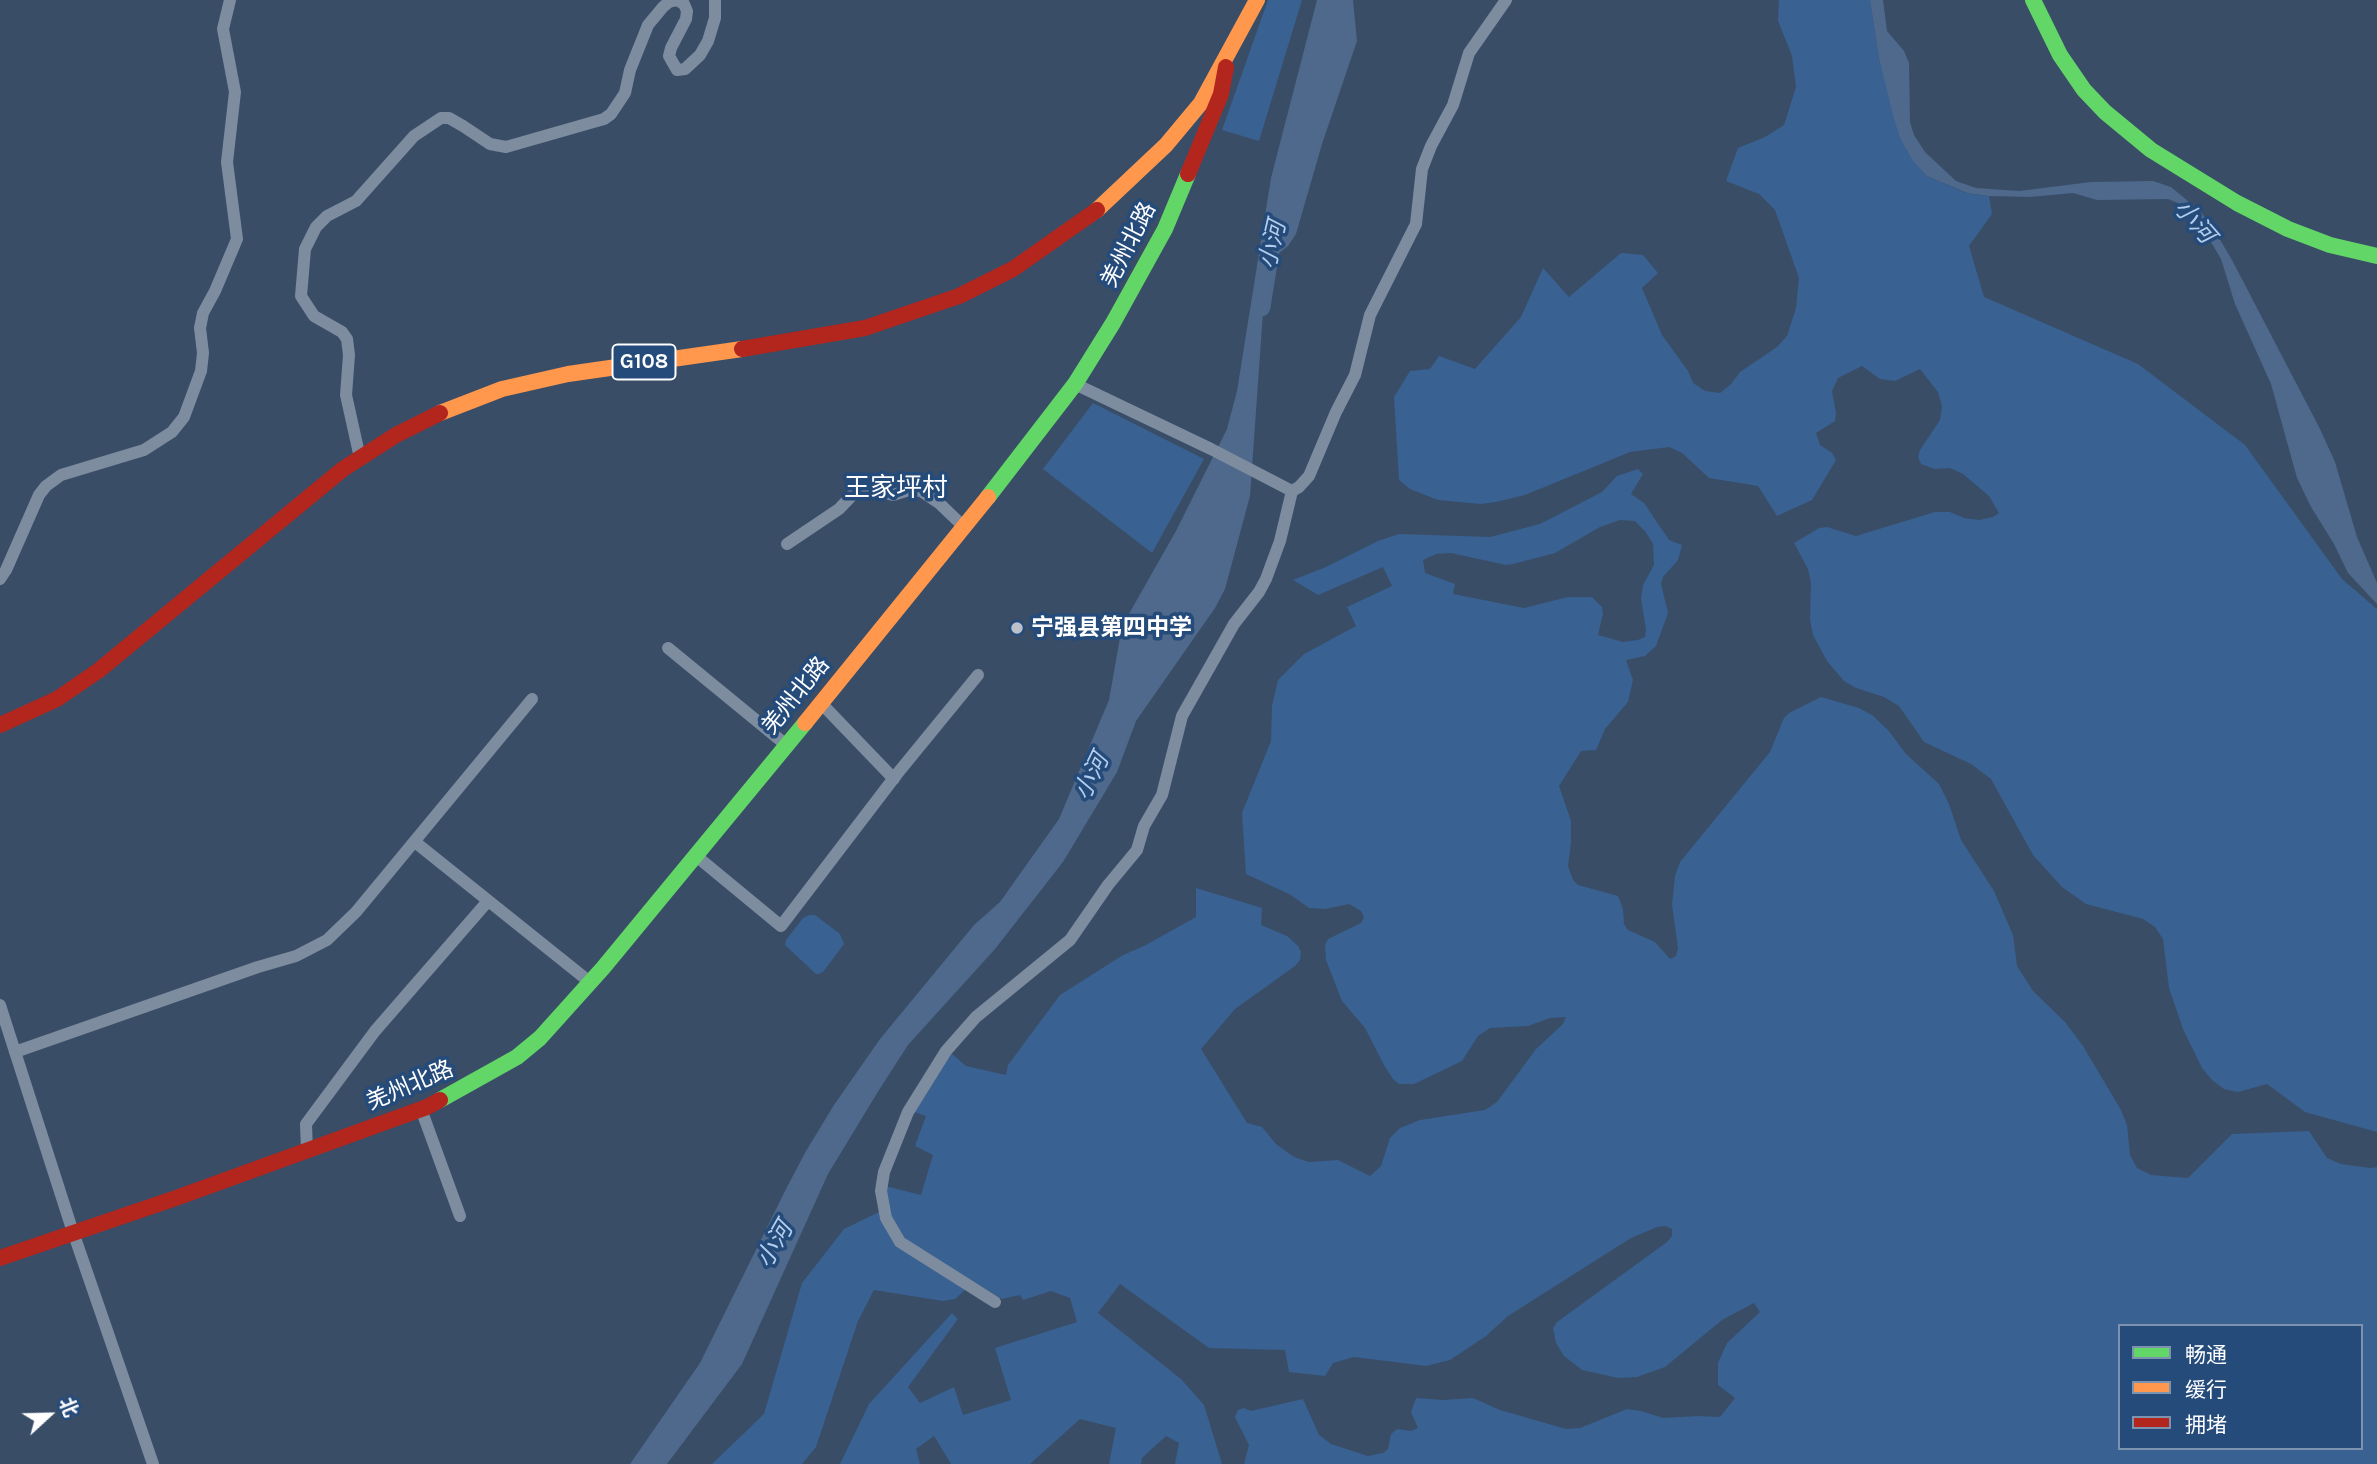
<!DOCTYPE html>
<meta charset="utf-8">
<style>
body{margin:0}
#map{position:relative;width:2377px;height:1464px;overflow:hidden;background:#394d67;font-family:Karla,"Noto Sans SC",sans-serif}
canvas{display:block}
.legend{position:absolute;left:2118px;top:1324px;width:245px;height:126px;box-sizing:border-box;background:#254b7b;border:2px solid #7c93b0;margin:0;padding:9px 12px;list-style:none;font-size:21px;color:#fff}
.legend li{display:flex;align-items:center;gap:14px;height:35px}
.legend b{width:35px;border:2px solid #7c93b0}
.north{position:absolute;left:14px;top:1380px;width:70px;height:70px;-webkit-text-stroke:5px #254b7b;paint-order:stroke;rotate:68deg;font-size:19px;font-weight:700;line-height:28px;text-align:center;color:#fff}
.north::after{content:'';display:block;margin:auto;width:24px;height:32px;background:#fff;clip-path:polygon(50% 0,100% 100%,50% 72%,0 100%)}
</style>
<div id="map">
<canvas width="2377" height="1464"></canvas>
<ul class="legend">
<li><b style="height:9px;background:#63d668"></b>畅通</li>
<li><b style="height:9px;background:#ff974d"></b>缓行</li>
<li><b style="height:9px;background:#b3261e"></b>拥堵</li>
</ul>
<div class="north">北</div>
</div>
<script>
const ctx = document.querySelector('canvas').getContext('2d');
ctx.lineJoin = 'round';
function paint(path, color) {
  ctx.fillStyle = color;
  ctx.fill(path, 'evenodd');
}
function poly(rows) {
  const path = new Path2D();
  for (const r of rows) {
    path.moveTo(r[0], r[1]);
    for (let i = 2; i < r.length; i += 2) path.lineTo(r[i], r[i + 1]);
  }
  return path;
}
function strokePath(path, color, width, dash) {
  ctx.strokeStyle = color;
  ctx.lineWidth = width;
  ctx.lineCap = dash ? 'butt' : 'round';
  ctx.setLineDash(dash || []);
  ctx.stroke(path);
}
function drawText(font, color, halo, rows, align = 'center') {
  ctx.font = font + ' Karla,"Noto Sans SC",sans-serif';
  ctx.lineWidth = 7;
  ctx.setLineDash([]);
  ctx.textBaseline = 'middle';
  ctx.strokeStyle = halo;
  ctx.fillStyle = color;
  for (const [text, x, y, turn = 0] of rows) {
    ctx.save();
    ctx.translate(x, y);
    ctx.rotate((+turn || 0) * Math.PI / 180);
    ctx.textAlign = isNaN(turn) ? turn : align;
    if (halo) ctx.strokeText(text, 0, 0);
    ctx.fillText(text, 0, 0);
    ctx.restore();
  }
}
paint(poly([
 [1268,0,1302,0,1259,141,1222,130],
 [1779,0,1870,0,1879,59,1900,138,1927,176,1966,193,1989,196,1992,214,1969,246,1984,297,2138,364,2245,445,2342,579,2377,609,2377,1132,2305,1112,2267,1084,2238,1092,2224,1089,2212,1080,2202,1068,2183,1029,2169,988,2163,939,2155,927,2143,919,2086,904,2062,887,2033,855,1991,779,1971,764,1924,742,1899,706,1884,697,1856,688,1844,681,1827,661,1813,635,1810,620,1811,583,1808,569,1794,543,1819,528,1827,527,1856,536,1935,512,1950,512,1964,518,1979,520,1993,517,1999,513,1989,496,1963,474,1950,468,1935,469,1921,464,1918,457,1920,450,1940,420,1942,406,1938,392,1920,369,1895,381,1880,379,1862,366,1838,378,1832,391,1836,413,1835,421,1816,433,1820,445,1832,453,1836,460,1812,500,1777,516,1758,486,1709,478,1682,453,1669,447,1630,452,1525,495,1496,502,1481,504,1438,500,1410,489,1399,480,1394,397,1410,371,1430,369,1439,356,1475,369,1521,317,1543,268,1569,297,1621,253,1643,255,1658,273,1642,288,1662,335,1688,371,1693,383,1705,391,1720,393,1731,384,1740,372,1777,347,1787,336,1796,308,1799,278,1775,210,1759,194,1726,181,1738,148,1765,137,1784,125,1796,87,1792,56,1778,21],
 [1093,403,1204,459,1152,553,1043,469],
 [1638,469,1643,474,1631,494,1644,503,1669,540,1682,545,1678,560,1663,577,1661,584,1668,613,1656,646,1645,656,1626,660,1633,680,1628,702,1605,729,1596,750,1581,751,1559,786,1571,821,1571,843,1568,866,1573,880,1578,885,1618,896,1623,909,1624,924,1628,930,1655,942,1670,959,1676,956,1678,948,1672,905,1675,876,1680,862,1770,752,1784,718,1789,713,1821,697,1859,708,1872,715,1888,730,1906,754,1939,784,1949,804,1961,840,1994,891,2013,935,2017,966,2033,991,2065,1022,2083,1046,2121,1110,2127,1125,2130,1155,2137,1168,2151,1175,2188,1178,2232,1134,2309,1131,2327,1158,2341,1164,2370,1168,2377,1167,2377,1464,1244,1464,1249,1445,1235,1417,1238,1410,1244,1408,1251,1411,1303,1399,1319,1435,1331,1444,1368,1456,1383,1453,1388,1449,1391,1434,1397,1429,1411,1431,1418,1428,1411,1412,1416,1398,1443,1400,1473,1398,1500,1410,1566,1429,1580,1428,1627,1409,1641,1411,1663,1418,1698,1416,1720,1417,1735,1398,1718,1385,1718,1363,1727,1343,1760,1312,1754,1303,1722,1320,1665,1367,1637,1377,1618,1378,1582,1370,1564,1356,1556,1343,1553,1328,1557,1322,1667,1242,1672,1236,1672,1229,1665,1226,1657,1227,1631,1238,1508,1316,1486,1336,1450,1360,1426,1366,1354,1357,1333,1363,1325,1376,1289,1372,1285,1350,1209,1348,1120,1284,1098,1313,1181,1379,1204,1405,1222,1464,1175,1464,1179,1443,1166,1436,1142,1458,1141,1464,1109,1464,1116,1428,1080,1419,1030,1464,951,1464,934,1436,916,1449,920,1464,840,1464,869,1404,952,1313,958,1319,908,1387,920,1403,954,1387,963,1415,1011,1400,995,1348,1077,1322,1070,1298,1051,1291,1023,1300,1020,1295,1002,1299,907,1241,894,1227,885,1186,921,1195,933,1155,915,1146,926,1116,914,1112,951,1053,966,1066,1006,1075,1008,1065,1060,995,1123,955,1144,946,1196,917,1196,888,1262,908,1261,925,1287,936,1298,946,1301,952,1300,960,1295,966,1235,1009,1201,1049,1247,1123,1262,1127,1276,1144,1294,1157,1309,1162,1338,1160,1370,1176,1381,1166,1390,1138,1400,1128,1420,1120,1485,1110,1497,1102,1536,1049,1563,1024,1566,1017,1550,1018,1528,1026,1490,1028,1478,1036,1462,1061,1414,1084,1399,1084,1393,1079,1385,1067,1365,1028,1342,1001,1326,960,1325,945,1328,939,1361,923,1364,917,1361,911,1349,904,1325,909,1309,908,1291,895,1246,874,1242,813,1271,741,1272,706,1278,680,1304,654,1356,626,1347,607,1392,586,1383,567,1318,595,1293,580,1326,567,1378,541,1399,534,1490,537,1540,524,1602,492,1617,476],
 [1620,520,1635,521,1645,531,1653,544,1654,565,1643,585,1641,599,1646,629,1645,637,1638,640,1623,642,1598,635,1603,614,1602,607,1592,597,1568,597,1524,608,1453,594,1455,584,1425,573,1423,560,1436,554,1451,553,1506,565,1513,564,1555,553,1600,527],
 [2120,1326,2361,1326,2361,1448,2120,1448],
 [809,915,815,915,840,934,844,944,823,972,819,974,816,974,785,945,786,940,803,918],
 [881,1211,912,1255,965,1290,955,1299,943,1301,874,1290,858,1321,816,1447,802,1464,712,1464,764,1414,802,1283,844,1229]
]), '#396191');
paint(poly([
 [1317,0,1353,0,1357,41,1322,144,1296,234,1288,246,1273,258,1266,270,1250,496,1225,589,1215,608,1136,721,1117,772,1063,862,995,949,908,1045,879,1090,828,1174,742,1364,667,1464,630,1464,700,1363,787,1187,806,1151,834,1105,880,1039,974,925,1000,902,1059,819,1109,700,1122,626,1176,531,1227,429,1237,391,1271,178],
 [1870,0,1883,0,1887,31,1904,51,1909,63,1910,122,1914,135,1925,152,1956,181,1976,188,2019,191,2091,182,2153,181,2171,187,2200,211,2212,226,2232,260,2320,429,2335,462,2357,537,2377,583,2377,604,2348,573,2334,544,2311,507,2297,478,2271,384,2235,304,2221,259,2205,232,2185,206,2168,199,2097,200,2073,193,2030,197,1989,196,1967,193,1927,176,1913,161,1900,138,1894,119,1879,59]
]), '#4e698b');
strokePath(poly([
 [1261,307,1271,244]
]), '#4e698b', 19);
strokePath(poly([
 [1075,384,1211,449,1292,491],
 [360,458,346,395,349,355,347,339,342,332,314,316,301,296,305,249,316,227,327,216,356,201,414,136,441,118,449,118,463,126,490,144,506,147,604,119,611,114,625,93,630,70,648,25,663,7,669,2,677,0,684,4,687,11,686,19,671,48,669,56,677,70,685,69,700,55,708,41,715,18,715,0],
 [787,544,839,509,861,486,893,495,909,490,921,491,939,503,964,527],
 [0,579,6,570,39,495,46,486,61,475,144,450,172,432,184,417,201,371,203,353,200,328,203,313,215,291,237,239,227,162,235,92,223,29,230,0],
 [668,648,785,744],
 [820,702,894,779],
 [415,842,591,983],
 [695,855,781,926,897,774,978,675],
 [0,1005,71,1226,153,1464],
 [15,1052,258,967,296,956,327,940,356,912,532,699],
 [421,1109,460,1216],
 [307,1151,306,1124,375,1031,488,901],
 [995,1302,900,1242,886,1218,881,1191,884,1172,908,1112,946,1051,976,1017,1070,940,1108,885,1137,850,1144,826,1162,795,1182,716,1234,624,1259,592,1266,579,1280,541,1292,491,1299,487,1309,476,1336,412,1355,375,1370,315,1416,224,1422,169,1431,146,1453,105,1469,53,1506,0]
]), '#7d8c9e', 12);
strokePath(poly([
 [2033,0,2060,55,2084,90,2105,112,2151,150,2237,203,2288,229,2330,245,2377,256],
 [988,497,1075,384,1113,323,1165,229,1188,174],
 [440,1100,517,1057,540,1038,603,968,805,723]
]), '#63d668', 16);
strokePath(poly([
 [1097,210,1166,145,1201,103,1257,0],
 [440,413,502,389,568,374,742,349],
 [805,723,988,497]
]), '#ff974d', 16);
strokePath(poly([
 [1188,174,1221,94,1226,67],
 [742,349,865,328,959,296,1013,269,1097,210],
 [0,725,57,699,98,671,343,469,396,435,440,413],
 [0,1258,176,1198,427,1107,440,1100]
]), '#b3261e', 16);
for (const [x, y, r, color] of [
 [1017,628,7,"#bac1ca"]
]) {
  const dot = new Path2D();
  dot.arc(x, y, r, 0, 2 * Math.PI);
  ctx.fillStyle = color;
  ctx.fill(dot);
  strokePath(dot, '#254b7b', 2.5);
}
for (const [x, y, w] of [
 [644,362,63]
]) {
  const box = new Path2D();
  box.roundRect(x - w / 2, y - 17.5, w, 35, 5);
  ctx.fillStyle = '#254b7b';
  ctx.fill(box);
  strokePath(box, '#fff', 2);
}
drawText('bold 21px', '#fff', null, [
 ["G108",644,362]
]);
drawText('23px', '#fff', '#254b7b', [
 ["羌州北路",1129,245,-63],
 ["羌州北路",796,696,-51],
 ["羌州北路",410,1086,-23]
]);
drawText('bold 23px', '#fff', '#254b7b', [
 ["宁强县第四中学",1031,628]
], 'left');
drawText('italic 24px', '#b3cdec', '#254b7b', [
 ["小河",2194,222,49],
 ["小河",1273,245,-77],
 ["小河",1092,777,-64],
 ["小河",775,1245,-60]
]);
drawText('26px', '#fff', '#254b7b', [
 ["王家坪村",896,489]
]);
</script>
